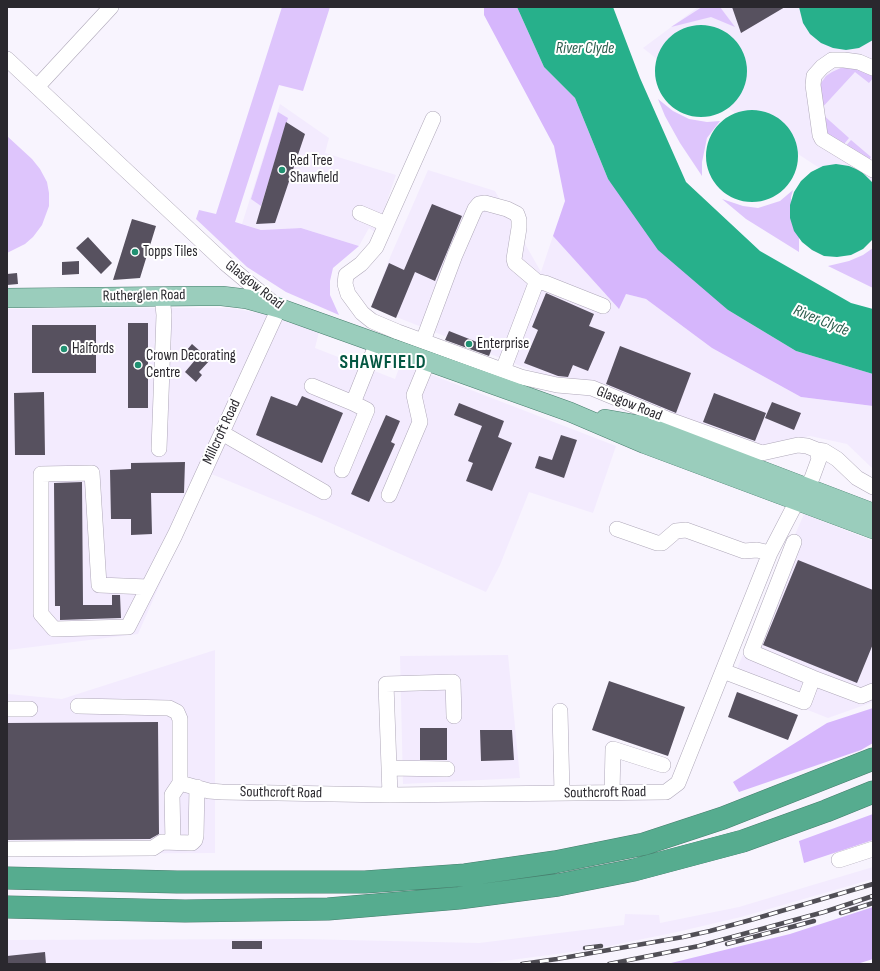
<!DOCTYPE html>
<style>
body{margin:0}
#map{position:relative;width:880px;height:971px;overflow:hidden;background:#f8f4fe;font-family:"Sofia Sans Condensed",sans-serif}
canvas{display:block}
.frame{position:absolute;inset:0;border:8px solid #2a282e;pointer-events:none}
</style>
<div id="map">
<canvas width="880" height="971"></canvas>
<div class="frame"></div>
</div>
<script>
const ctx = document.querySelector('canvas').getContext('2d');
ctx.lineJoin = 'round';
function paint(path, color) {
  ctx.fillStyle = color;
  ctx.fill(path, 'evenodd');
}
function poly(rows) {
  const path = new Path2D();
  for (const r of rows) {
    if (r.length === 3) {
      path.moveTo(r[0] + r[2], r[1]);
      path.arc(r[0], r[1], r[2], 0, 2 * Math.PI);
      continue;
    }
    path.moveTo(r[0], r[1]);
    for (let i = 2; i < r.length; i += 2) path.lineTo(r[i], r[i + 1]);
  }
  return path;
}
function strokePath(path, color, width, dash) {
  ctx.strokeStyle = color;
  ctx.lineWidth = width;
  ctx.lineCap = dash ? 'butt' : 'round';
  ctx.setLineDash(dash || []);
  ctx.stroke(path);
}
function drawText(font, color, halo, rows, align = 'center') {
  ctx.font = font + ' "Sofia Sans Condensed",sans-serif';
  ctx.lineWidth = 4;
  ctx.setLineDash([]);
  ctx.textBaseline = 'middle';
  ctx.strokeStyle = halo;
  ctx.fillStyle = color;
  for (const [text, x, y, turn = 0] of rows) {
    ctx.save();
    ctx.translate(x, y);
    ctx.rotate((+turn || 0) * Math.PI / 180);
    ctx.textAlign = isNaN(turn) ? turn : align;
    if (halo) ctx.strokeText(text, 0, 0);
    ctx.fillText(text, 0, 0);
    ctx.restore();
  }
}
paint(poly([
 [698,7,873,7,873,203,677,75,643,48],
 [280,104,329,138,325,153,396,175,376,233,369,228,359,246,301,228,261,230,242,224],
 [428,170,495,191,541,272,553,236,618,308,626,294,646,299,712,348,801,397,873,406,873,469,847,444,810,436,761,448,599,397,371,307,391,255],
 [151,308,230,308,260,313,319,332,315,348,395,379,401,363,616,446,593,513,529,492,500,565,486,592,317,517,209,473,138,634,8,650,8,694,62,699,215,650,215,853,7,854,7,309],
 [804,514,873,541,873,702,828,718,732,680],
 [508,655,520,778,403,784,400,656],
 [873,867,873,879,741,917,677,932,594,949,481,964,7,964,7,940,301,939,479,943,624,925,625,914,659,915,660,923,739,907]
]), '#f3ebfe');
paint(poly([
 [282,7,330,7,303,91,279,85,235,222,261,230,301,228,359,246,333,268,330,281,330,295,339,315,286,292,247,267,196,219,199,210,216,214],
 [702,7,720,7,735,27,711,17,671,27],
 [845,66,873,72,873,78,869,83,855,72,820,110,819,90,821,83,826,76,832,72],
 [658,99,673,111,689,119,707,122,720,121,707,138,702,162,702,176,680,143,665,116],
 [278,112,288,118,261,206,251,199],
 [821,113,849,138,840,149,825,139],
 [7,136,32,159,40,169,47,182,49,193,49,206,42,225,33,237,25,244,7,253],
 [851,140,871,157,869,160,842,150],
 [793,190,791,197,792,221,799,237,799,252,746,219,722,199,743,206,758,208,780,201],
 [873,248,873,288,828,266,849,261,863,255]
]), '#dec5fc');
paint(poly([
 [484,7,517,7,544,67,575,98,608,179,728,310,796,351,873,374,873,406,801,397,712,348,646,299,626,294,619,309,553,236,565,201,554,146,484,15],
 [873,708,873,743,861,750,739,792,733,782,827,723],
 [873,814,873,840,804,863,799,841],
 [873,907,873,959,857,964,667,964,790,934]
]), '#d6b6fc');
paint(poly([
 [517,7,613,7,640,78,686,182,760,251,851,303,873,309,873,374,796,351,728,310,658,250,608,179,575,98,544,67],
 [799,7,873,7,873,40,859,48,846,50,833,48,821,43,810,34,803,23],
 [701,71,46],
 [752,156,46],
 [836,164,849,166,861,171,873,183,873,239,863,249,851,255,837,257,824,256,812,250,802,242,794,231,790,218,790,205,794,192,801,181,811,172,823,166]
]), '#27b08b');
paint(poly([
 [732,7,785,7,741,33],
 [286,122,305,134,275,223,256,224],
 [432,204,462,216,435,281,415,272,396,318,371,307,389,263,404,270],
 [132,219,156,226,140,278,113,280],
 [88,237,112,263,101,274,76,248],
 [79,261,79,274,62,275,62,262],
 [17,273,18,284,7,285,7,274],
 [546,293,594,314,589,326,605,332,588,371,573,365,568,377,558,376,524,363,538,330,532,327],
 [128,323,148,323,148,408,128,408],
 [32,325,96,325,96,373,32,373],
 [449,331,492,348,489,356,445,340],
 [192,344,210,360,199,372,202,375,196,382,185,372,196,359,186,351],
 [620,346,691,373,676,413,606,384],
 [44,392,45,455,15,455,14,393],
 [714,393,766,413,755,441,703,422],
 [271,396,297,406,302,396,343,413,322,463,256,435],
 [772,402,801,413,794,430,765,418],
 [459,403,504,421,498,437,512,443,492,491,466,481,473,463,468,461,482,426,454,415],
 [386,415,400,421,391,442,395,444,369,502,351,494],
 [561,435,577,440,564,478,535,468,539,456,552,460],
 [185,462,184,493,151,493,152,534,131,535,131,519,111,519,110,470,131,469,131,463],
 [82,482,83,605,112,605,112,595,120,595,121,618,60,620,60,606,55,606,54,483],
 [798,560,873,590,873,644,857,683,763,645],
 [609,681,685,707,668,756,592,730],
 [737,692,798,715,788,740,728,717],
 [158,722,159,834,150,839,7,840,7,723],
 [420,728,447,728,447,760,420,760],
 [480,730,512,730,514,760,481,761],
 [232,941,262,941,262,949,232,949],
 [45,952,46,964,7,964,7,956]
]), '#57515f');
const minor = poly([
 [7,59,225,263,279,308,175,535,128,627,54,629,41,614,41,474,92,473,99,585,148,587],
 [873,68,859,62,844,60,832,60,822,67,814,76,813,85,820,135,822,139,873,170],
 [37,87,111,7],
 [360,213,386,224],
 [536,283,540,282,545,283,603,306],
 [423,341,455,255,475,209,479,204,485,203,507,209,517,214,519,220,519,228,514,259,515,263,535,280,536,283,503,370],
 [312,386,353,403],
 [222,433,324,492],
 [159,449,164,315,162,296],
 [817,450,824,451,837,459,857,478,873,487],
 [342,470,367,410,353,403,377,343],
 [389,495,420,422,414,395,428,361],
 [617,529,657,543,662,543,676,531,686,530,744,551,757,550,770,553],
 [723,671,804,702,813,678,751,652,794,542],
 [813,678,861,696,873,691],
 [78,706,169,708,177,712,180,719,180,783,209,791,222,792,390,795,666,792,678,783,770,553,797,501,812,478,819,459,817,450,807,446,798,445,762,453,667,419,592,388,557,385,521,377,398,332,372,321,362,313,348,294,345,284,346,275,361,264,376,247,433,119],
 [7,709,30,709],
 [560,711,562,793],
 [389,768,447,769],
 [612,793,613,749,663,765],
 [390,795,386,684,453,682,454,716],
 [173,842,172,795,180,783],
 [7,849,153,848,162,842,192,843,195,840,196,836,197,787],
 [839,860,873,849]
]);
const major = poly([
 [7,298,199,296,222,296,247,299,279,308,570,412,645,444,873,529],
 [605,419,645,426,873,513]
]);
const highway = poly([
 [7,878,177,882,365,882,465,875,555,862,644,844,723,818,873,759],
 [7,907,185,911,328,909,459,898,558,885,634,870,743,841,826,811,873,792]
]);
strokePath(minor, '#afa8b9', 16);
strokePath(major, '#477e6d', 20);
strokePath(highway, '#477e6d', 23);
strokePath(minor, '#fff', 15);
strokePath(major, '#9acdbc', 19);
strokePath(highway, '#56ac8f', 22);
const rail = poly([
 [841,913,873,903],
 [727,944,814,921],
 [585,948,601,946],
 [522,964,557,959,683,937,710,931,754,919,873,884],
 [609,964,699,946,824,912,873,896]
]);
strokePath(rail, '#514f56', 4.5);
strokePath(rail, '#fff', 3, [9]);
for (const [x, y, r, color] of [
 [282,170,4,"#219071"],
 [135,252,4,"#219071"],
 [469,344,4,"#219071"],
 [64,349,4,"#219071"],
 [138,365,4,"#219071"]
]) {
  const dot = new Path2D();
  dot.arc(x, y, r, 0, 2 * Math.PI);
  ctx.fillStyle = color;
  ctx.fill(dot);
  strokePath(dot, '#fff', 1.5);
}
drawText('15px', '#2a282e', '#fff', [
 ["Red Tree",290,161],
 ["Shawfield",290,178],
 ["Topps Tiles",143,252],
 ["Enterprise",477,344],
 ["Halfords",72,349],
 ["Crown Decorating",146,356],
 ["Centre",146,373]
], 'left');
drawText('15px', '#2a282e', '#fff', [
 ["Glasgow Road",254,285,38],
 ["Rutherglen Road",144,296,-1],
 ["Glasgow Road",629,404,22],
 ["Millcroft Road",222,432,-65],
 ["Southcroft Road",281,793,1],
 ["Southcroft Road",605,793,-1]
]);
drawText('italic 16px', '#2b5e4d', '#fff', [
 ["River Clyde",585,49],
 ["River Clyde",821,321,22]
]);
ctx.letterSpacing = '1px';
drawText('bold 19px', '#045742', '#fff', [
 ["SHAWFIELD",383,363]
]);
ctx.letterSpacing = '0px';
</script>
